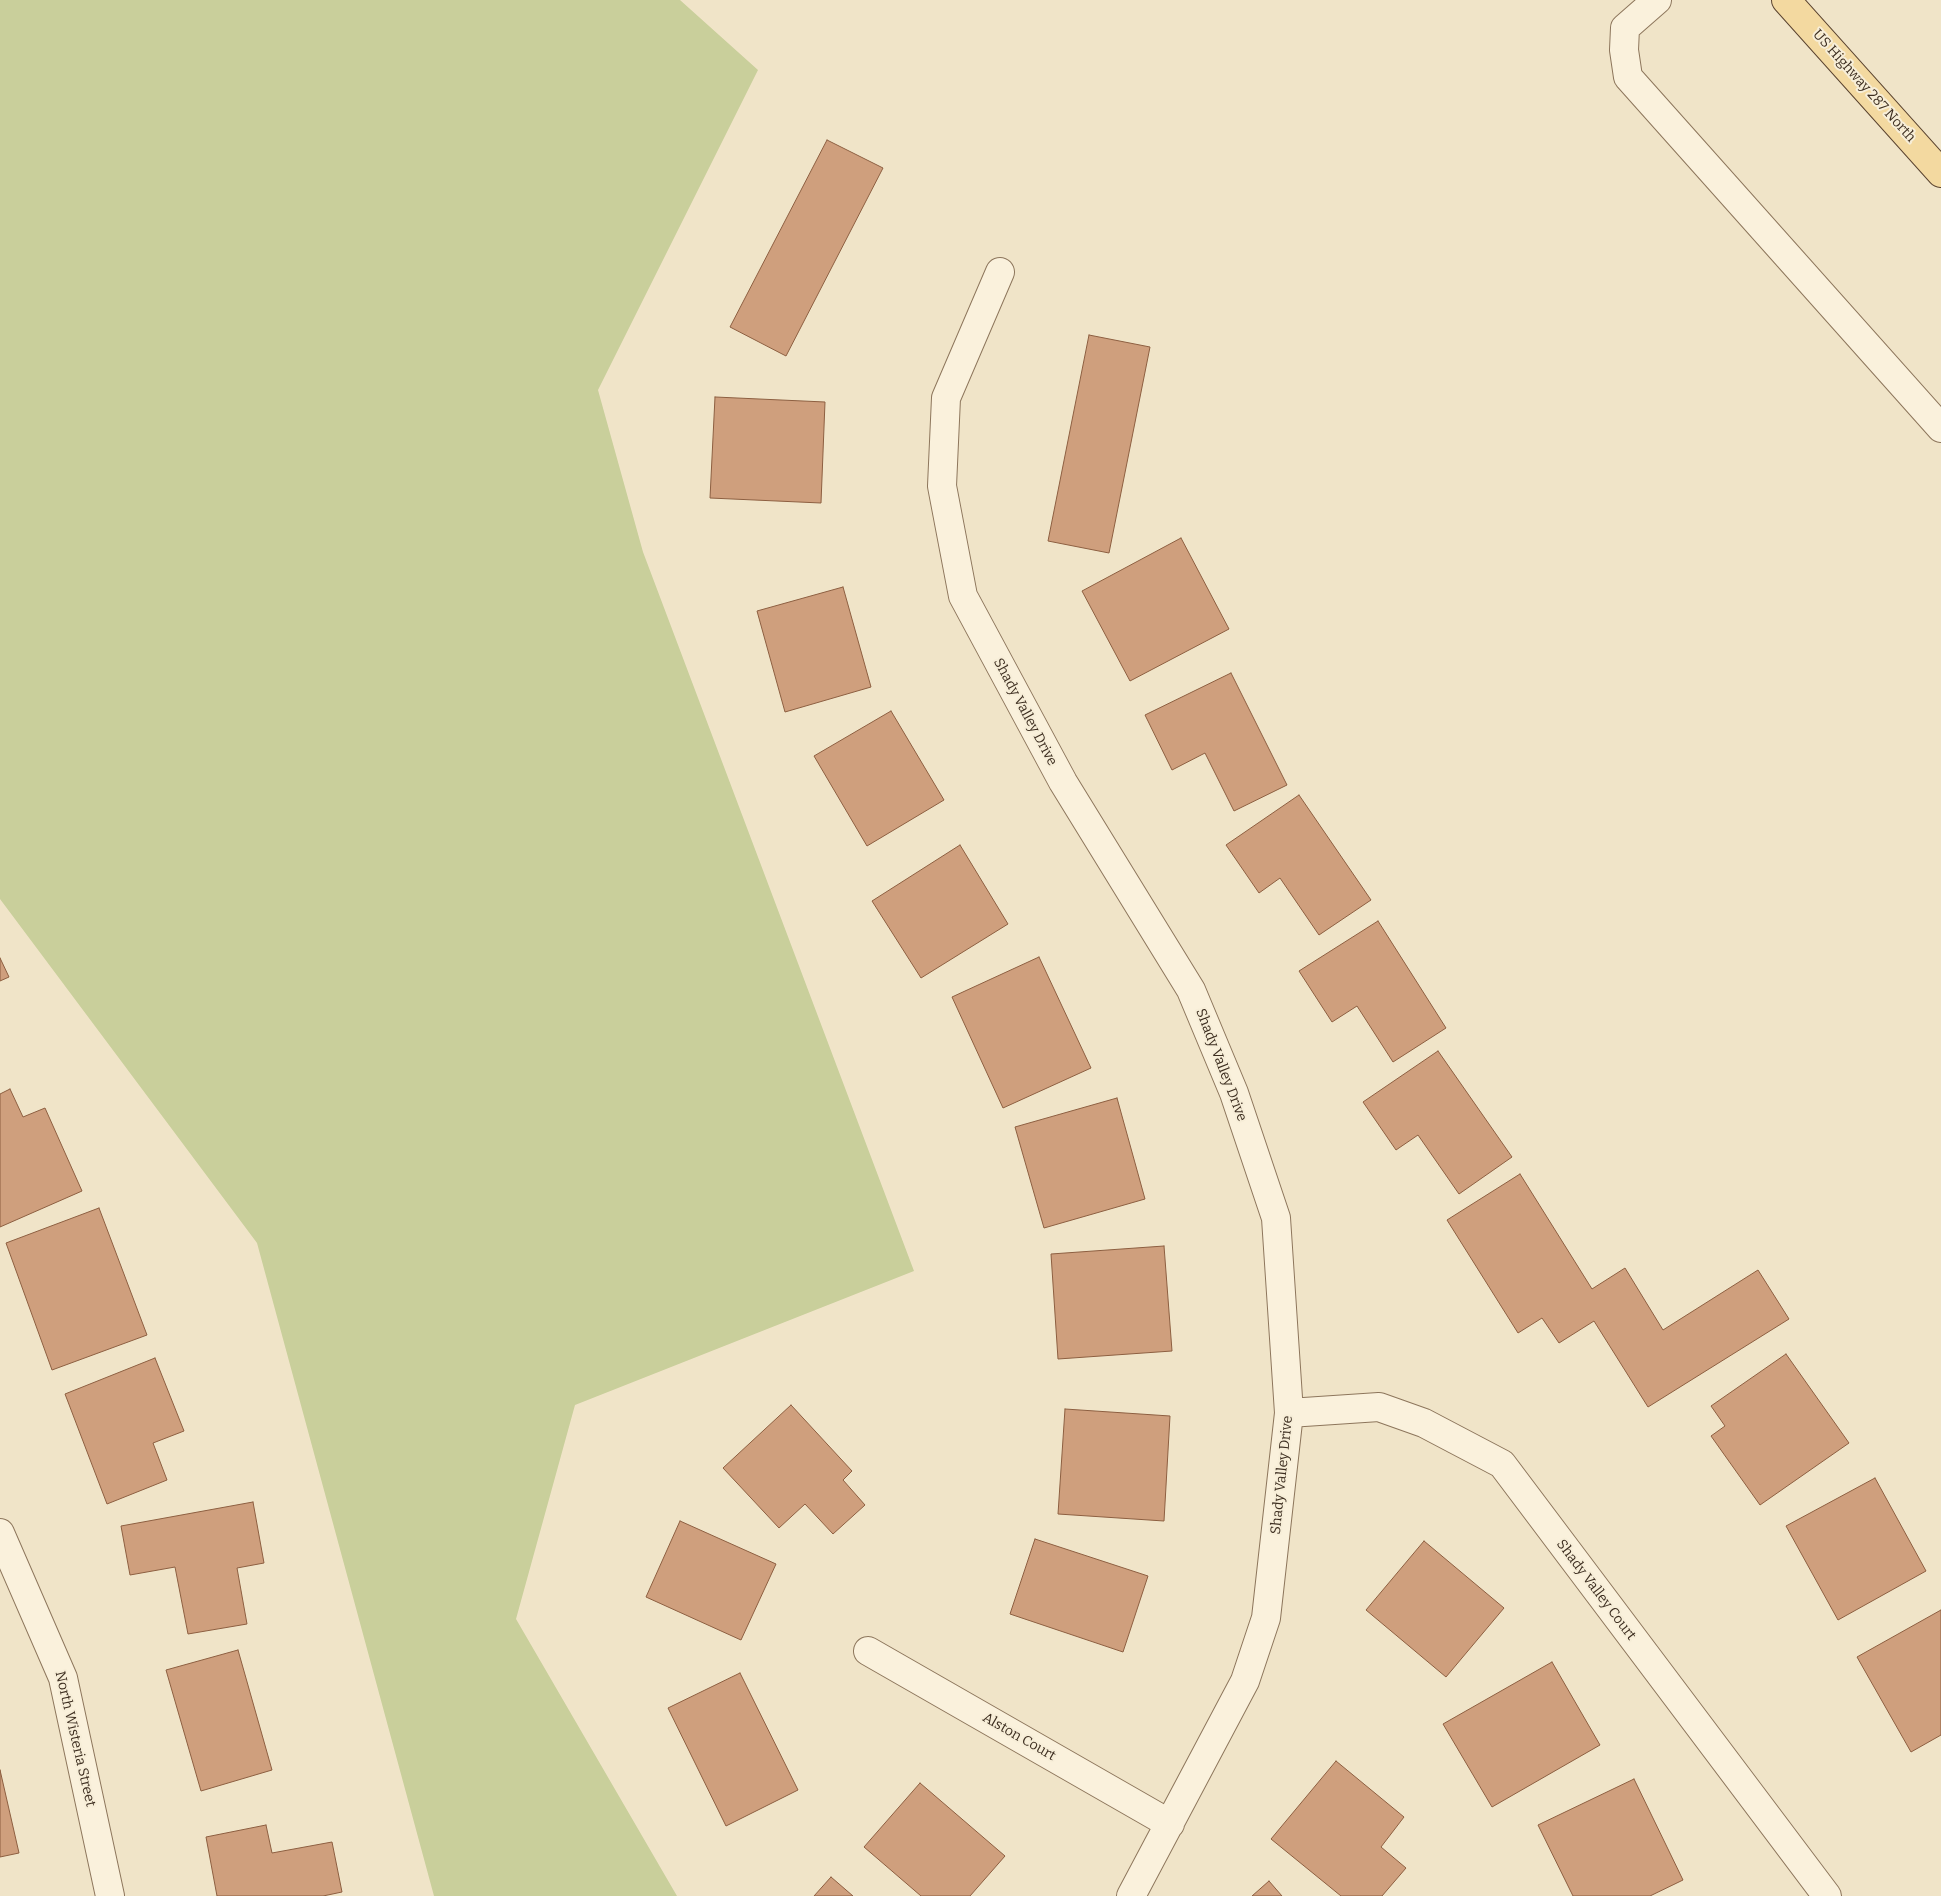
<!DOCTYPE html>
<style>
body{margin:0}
canvas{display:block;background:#f0e4c8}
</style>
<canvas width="1941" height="1896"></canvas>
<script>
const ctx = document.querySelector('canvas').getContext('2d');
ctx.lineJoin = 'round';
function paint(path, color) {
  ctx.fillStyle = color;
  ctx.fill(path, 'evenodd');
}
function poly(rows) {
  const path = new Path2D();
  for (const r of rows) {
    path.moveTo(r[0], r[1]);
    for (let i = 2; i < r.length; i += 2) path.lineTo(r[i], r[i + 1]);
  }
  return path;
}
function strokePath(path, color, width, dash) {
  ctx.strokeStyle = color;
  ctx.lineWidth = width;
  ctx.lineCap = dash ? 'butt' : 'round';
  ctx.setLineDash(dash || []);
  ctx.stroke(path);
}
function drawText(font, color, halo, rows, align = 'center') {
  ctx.font = font + ' Bitter,serif';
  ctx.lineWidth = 4;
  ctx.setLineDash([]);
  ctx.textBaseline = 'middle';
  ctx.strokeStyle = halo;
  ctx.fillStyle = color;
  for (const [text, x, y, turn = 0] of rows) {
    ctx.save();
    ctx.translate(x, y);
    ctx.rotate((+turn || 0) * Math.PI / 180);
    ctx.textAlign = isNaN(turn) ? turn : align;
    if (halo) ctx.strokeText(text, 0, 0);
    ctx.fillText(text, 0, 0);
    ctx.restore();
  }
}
paint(poly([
 [0,0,680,0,758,70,598,390,643,552,914,1271,575,1405,516,1619,677,1896,434,1896,257,1243,0,899]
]), '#c9cf9b');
const building = poly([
 [827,140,883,168,786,356,730,327,827,140],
 [1089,335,1150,347,1109,553,1048,541,1089,335],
 [715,397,825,402,821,503,710,498,715,397],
 [1181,538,1229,629,1130,681,1082,591,1181,538],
 [843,587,871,687,785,712,757,611,843,587],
 [1231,673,1287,785,1234,811,1205,753,1172,770,1145,715,1231,673],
 [891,711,944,800,867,846,814,756,891,711],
 [1299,795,1371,900,1319,935,1280,878,1259,893,1226,845,1299,795],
 [960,845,1008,924,921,978,872,901,960,845],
 [1378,921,1446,1028,1393,1062,1357,1006,1332,1022,1299,971,1378,921],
 [1039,957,1091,1068,1003,1108,952,997,1039,957],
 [0,958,9,977,0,981,0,958],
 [1438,1051,1512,1157,1459,1194,1418,1135,1396,1150,1363,1102,1438,1051],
 [10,1089,23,1117,45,1108,82,1191,0,1227,0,1094,10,1089],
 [1117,1098,1145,1199,1044,1228,1015,1127,1117,1098],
 [1520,1174,1592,1289,1625,1268,1663,1330,1758,1270,1789,1319,1648,1407,1594,1321,1559,1343,1542,1318,1518,1333,1447,1220,1520,1174],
 [99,1208,147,1335,52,1370,6,1243,99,1208],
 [1164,1246,1172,1351,1058,1359,1051,1254,1164,1246],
 [1786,1354,1849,1443,1760,1505,1711,1436,1725,1426,1711,1406,1786,1354],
 [155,1358,184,1431,153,1443,167,1480,107,1504,65,1394,155,1358],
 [791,1405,852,1471,843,1480,865,1505,833,1534,805,1504,779,1528,723,1468,791,1405],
 [1065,1409,1170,1416,1164,1521,1058,1514,1065,1409],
 [1875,1478,1926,1571,1838,1620,1786,1526,1875,1478],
 [253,1502,264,1563,237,1568,247,1624,188,1634,175,1567,130,1575,121,1526,253,1502],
 [680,1521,776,1564,741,1640,646,1597,680,1521],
 [1035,1539,1148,1576,1123,1652,1010,1614,1035,1539],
 [1424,1541,1504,1608,1446,1677,1366,1610,1424,1541],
 [1941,1610,1941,1735,1911,1752,1857,1657,1941,1610],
 [238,1650,272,1770,201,1791,166,1670,238,1650],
 [1552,1662,1600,1745,1492,1807,1443,1724,1552,1662],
 [740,1673,798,1790,726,1826,668,1708,740,1673],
 [1336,1761,1404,1817,1381,1847,1406,1868,1382,1896,1341,1896,1271,1839,1336,1761],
 [0,1770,19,1853,0,1857,0,1770],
 [1634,1779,1683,1880,1650,1896,1573,1896,1538,1825,1634,1779],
 [920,1783,1005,1856,970,1896,921,1896,864,1847,920,1783],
 [266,1825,272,1853,332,1842,342,1892,323,1896,217,1896,206,1837,266,1825],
 [831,1877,853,1896,814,1896,831,1877],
 [1269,1881,1282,1896,1252,1896,1269,1881]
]);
paint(building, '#cf9f7d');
strokePath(building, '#8d5f41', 1);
const minor = poly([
 [1657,0,1625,28,1624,50,1628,77,1941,428],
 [1000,272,946,398,942,486,963,596,1063,782,1191,990,1234,1093,1276,1218,1289,1413,1266,1618,1245,1681,1131,1896],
 [1289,1413,1379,1407,1424,1423,1502,1464,1827,1896],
 [0,1533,63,1678,110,1896],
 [868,1651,1170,1824]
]);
const major = poly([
 [1786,0,1941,173]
]);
strokePath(minor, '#8d765c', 30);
strokePath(major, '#5b4430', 30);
strokePath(minor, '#faf1dc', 28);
strokePath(major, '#f3d9a0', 28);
drawText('14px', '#3d2e20', '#f7eed8', [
 ["US Highway 287 North",1864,86,48],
 ["Shady Valley Drive",1025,712,62],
 ["Shady Valley Drive",1221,1065,69],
 ["Shady Valley Drive",1282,1475,-84],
 ["Shady Valley Court",1596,1590,53],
 ["Alston Court",1019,1737,30],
 ["North Wisteria Street",75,1739,77]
]);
</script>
